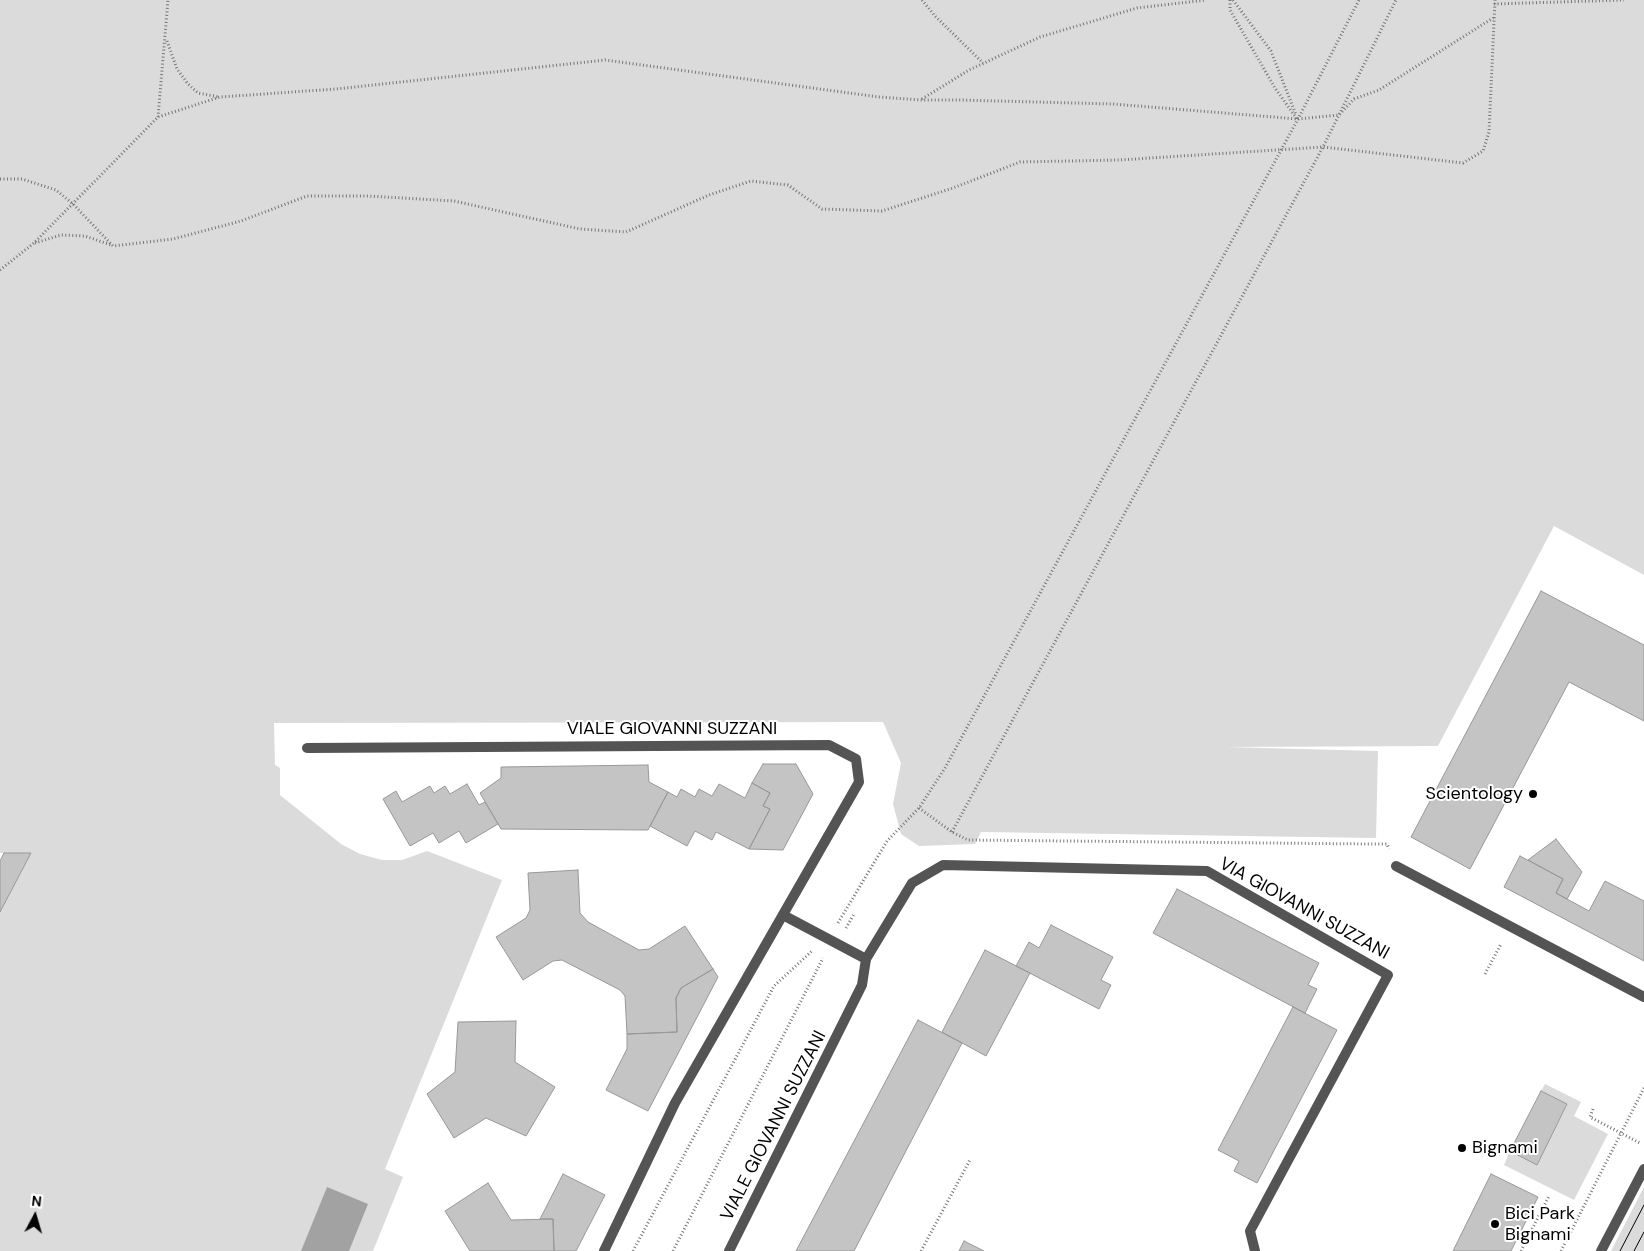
<!DOCTYPE html>
<style>
body{margin:0}
#map{position:relative;width:1644px;height:1251px;overflow:hidden;background:#fff;font-family:"DM Sans",sans-serif}
canvas{display:block}
.north{position:absolute;left:10px;top:1191px;width:50px;height:50px;-webkit-text-stroke:4px #fff;paint-order:stroke;rotate:6deg;font-size:14px;font-weight:700;line-height:20px;text-align:center;color:#000}
.north::after{content:'';display:block;margin:auto;width:18px;height:22px;background:#000;clip-path:polygon(50% 0,100% 100%,50% 72%,0 100%)}
</style>
<div id="map">
<canvas width="1644" height="1251"></canvas>
<div class="north">N</div>
</div>
<script>
const ctx = document.querySelector('canvas').getContext('2d');
ctx.lineJoin = 'round';
function paint(path, color) {
  ctx.fillStyle = color;
  ctx.fill(path, 'evenodd');
}
function poly(rows) {
  const path = new Path2D();
  for (const r of rows) {
    path.moveTo(r[0], r[1]);
    for (let i = 2; i < r.length; i += 2) path.lineTo(r[i], r[i + 1]);
  }
  return path;
}
function strokePath(path, color, width, dash) {
  ctx.strokeStyle = color;
  ctx.lineWidth = width;
  ctx.lineCap = dash ? 'butt' : 'round';
  ctx.setLineDash(dash || []);
  ctx.stroke(path);
}
function drawText(font, color, halo, rows, align = 'center') {
  ctx.font = font + ' "DM Sans",sans-serif';
  ctx.lineWidth = 4;
  ctx.setLineDash([]);
  ctx.textBaseline = 'middle';
  ctx.strokeStyle = halo;
  ctx.fillStyle = color;
  for (const [text, x, y, turn = 0] of rows) {
    ctx.save();
    ctx.translate(x, y);
    ctx.rotate((+turn || 0) * Math.PI / 180);
    ctx.textAlign = isNaN(turn) ? turn : align;
    if (halo) ctx.strokeText(text, 0, 0);
    ctx.fillText(text, 0, 0);
    ctx.restore();
  }
}
paint(poly([
 [0,0,1644,0,1644,575,1554,526,1438,746,1225,747,1378,751,1376,838,981,832,975,844,919,846,901,834,893,804,901,763,883,722,274,723,275,765,280,768,280,795,341,844,360,854,382,860,402,860,427,851,502,880,385,1169,403,1177,373,1251,0,1251,0,912,31,853,0,853],
 [1545,1084,1581,1102,1574,1116,1608,1134,1574,1200,1504,1165,1510,1151,1537,1164,1567,1105,1541,1091],
 [1644,1187,1644,1251,1611,1251]
]), '#dbdbdb');
paint(poly([
 [327,1187,368,1204,349,1251,301,1251]
]), '#a2a2a2');
const building = poly([
 [1541,591,1644,645,1644,721,1569,682,1470,869,1411,837,1541,591],
 [763,764,796,764,813,794,783,850,749,849,770,809,763,806,770,793,752,783,763,764],
 [648,765,649,782,668,792,648,830,501,829,480,793,501,778,501,767,648,765],
 [752,783,770,793,763,806,770,809,749,849,716,832,712,840,695,831,687,846,650,826,668,792,677,797,681,789,695,797,699,789,712,796,719,784,745,798,752,783],
 [467,784,479,805,485,802,498,824,466,843,459,831,439,843,433,833,410,846,383,799,396,791,402,802,430,786,434,793,445,786,450,794,467,784],
 [1556,839,1582,872,1567,899,1556,893,1563,879,1528,860,1556,839],
 [4,853,31,853,0,912,0,861,4,853],
 [1520,856,1563,879,1556,893,1589,911,1605,881,1644,901,1644,961,1504,887,1520,856],
 [578,870,580,913,588,922,639,950,649,949,685,926,713,969,681,988,676,998,677,1032,627,1034,625,996,620,990,562,960,553,961,523,980,496,937,526,918,530,910,528,873,578,870],
 [1177,889,1319,963,1308,985,1317,989,1305,1013,1153,933,1177,889],
 [1051,925,1113,957,1101,980,1111,985,1099,1009,1016,966,1029,942,1039,948,1051,925],
 [985,950,1030,973,986,1056,942,1032,985,950],
 [713,969,718,977,648,1111,606,1090,627,1049,627,1034,677,1032,676,998,681,988,713,969],
 [1293,1007,1337,1030,1257,1183,1234,1171,1239,1161,1218,1150,1293,1007],
 [918,1020,962,1043,854,1251,796,1251,918,1020],
 [516,1021,515,1062,555,1087,526,1136,486,1118,454,1138,427,1094,455,1072,458,1022,516,1021],
 [1541,1091,1567,1104,1537,1165,1510,1151,1541,1091],
 [563,1174,605,1195,576,1251,554,1251,553,1219,540,1219,563,1174],
 [1491,1174,1538,1197,1511,1251,1453,1251,1491,1174],
 [488,1183,511,1220,553,1219,554,1251,470,1251,445,1211,488,1183],
 [964,1241,984,1251,959,1251,964,1241]
]);
paint(building, '#c4c4c4');
strokePath(building, '#989898', 1);
strokePath(poly([
 [922,0,935,16,983,63],
 [1230,0,1230,10,1275,88,1297,119],
 [1233,0,1271,51,1296,115],
 [1494,4,1624,0],
 [167,41,177,69,188,84,198,93,219,97],
 [922,99,969,70,1040,37,1137,8,1206,0],
 [158,117,168,0],
 [0,179,22,179,56,190,73,204,113,246,173,239,241,221,307,196,368,196,454,201,580,229,626,232,709,195,751,181,788,185,822,209,882,211,953,188,1020,162,1119,160,1323,147,1463,163,1483,151,1489,132,1495,0],
 [35,243,61,235,85,236,111,245],
 [0,270,34,243,158,117,220,97,336,89,605,60,879,97,921,100,959,100,1113,104,1298,119,1339,115,1354,99,1379,90,1493,18],
 [919,808,952,832,968,840,1369,844,1387,844,1389,849],
 [952,832,1323,147,1396,0],
 [838,923,887,841,919,808,945,768,1298,119,1359,0],
 [846,928,854,914],
 [1485,974,1501,944],
 [1593,1109,1590,1117,1640,1143],
 [633,1251,774,986,812,951],
 [673,1251,823,958],
 [921,1251,970,1160],
 [1521,1251,1549,1196],
 [1561,1251,1644,1088]
]), '#767676', 3, [1, 2.5]);
strokePath(poly([
 [866,959,912,883,943,865,1207,871,1388,975,1250,1231,1255,1251]
]), '#545454', 10);
strokePath(poly([
 [1396,866,1644,997]
]), '#545454', 10);
strokePath(poly([
 [307,748,829,745,856,759,859,782,675,1103,604,1251],
 [729,1251,862,985,866,959,783,915],
 [1601,1251,1644,1169]
]), '#545454', 10);
strokePath(poly([
 [1620,1251,1644,1205],
 [1634,1251,1644,1232]
]), '#000', 1);
for (const [x, y, r, color] of [
 [1533,794,5,"#000"],
 [1462,1148,5,"#000"],
 [1495,1224,5,"#000"]
]) {
  const dot = new Path2D();
  dot.arc(x, y, r, 0, 2 * Math.PI);
  ctx.fillStyle = color;
  ctx.fill(dot);
  strokePath(dot, '#fff', 2);
}
drawText('18px', '#000', '#fff', [
 ["VIALE GIOVANNI SUZZANI",672,729],
 ["VIA GIOVANNI SUZZANI",1304,909,29],
 ["VIALE GIOVANNI SUZZANI",774,1126,-63]
]);
drawText('18px', '#000', '#fff', [
 ["Scientology",1523,794,"right"],
 ["Bignami",1472,1148],
 ["Bici Park",1505,1214],
 ["Bignami",1505,1235]
], 'left');
</script>
